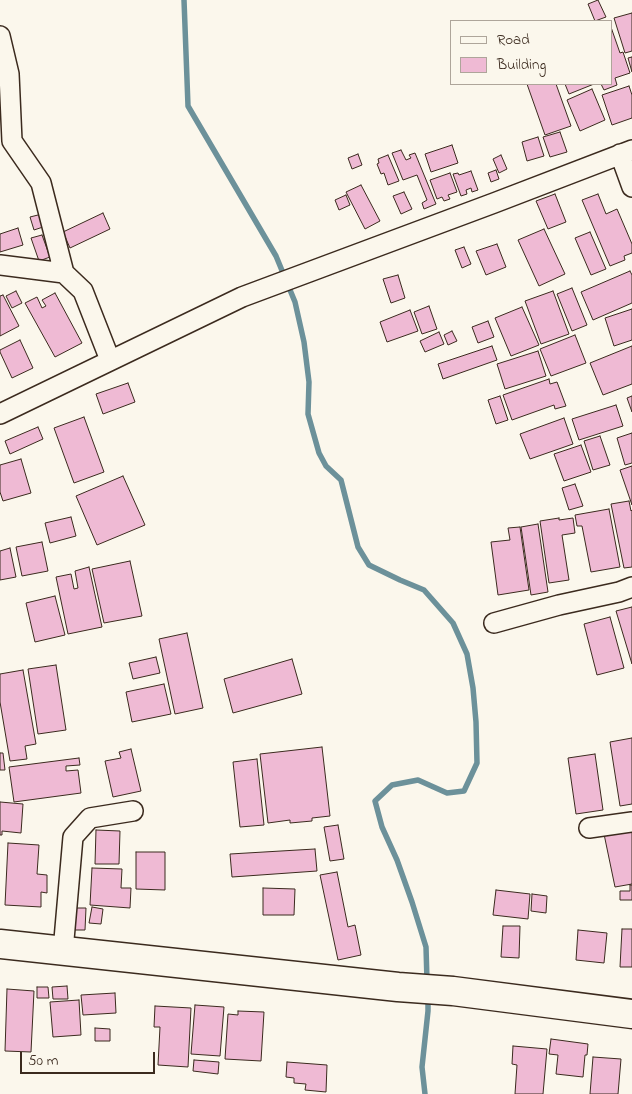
<!DOCTYPE html>
<style>
body{margin:0}
#map{position:relative;width:632px;height:1094px;overflow:hidden;background:#fbf7ec;font-family:"Indie Flower",sans-serif}
canvas{display:block}
.legend{position:absolute;left:450px;top:20px;width:162px;height:65px;box-sizing:border-box;background:#fbf7ec;border:1px solid #aea59a;margin:0;padding:6px 9px;list-style:none;font-size:15px;color:#3b2a1e}
.legend li{display:flex;align-items:center;gap:10px;height:25px}
.legend b{width:25px;border:1px solid #aea59a}
.scale{position:absolute;left:20px;top:1052px;width:135px;height:22px;box-sizing:border-box;border:2px solid #3b2a1e;border-top:0;padding-left:6px;font-size:15px;line-height:18px;white-space:nowrap;color:#3b2a1e;-webkit-text-stroke:4px #fbf7ec;paint-order:stroke}
</style>
<div id="map">
<canvas width="632" height="1094"></canvas>
<ul class="legend">
<li><b style="height:6px;background:#fbf7ec"></b>Road</li>
<li><b style="height:14px;background:#efbad4"></b>Building</li>
</ul>
<div class="scale">50 m</div>
</div>
<script>
const ctx = document.querySelector('canvas').getContext('2d');
ctx.lineJoin = 'round';
function poly(rows) {
  const path = new Path2D();
  for (const r of rows) {
    path.moveTo(r[0], r[1]);
    for (let i = 2; i < r.length; i += 2) path.lineTo(r[i], r[i + 1]);
  }
  return path;
}
function strokePath(path, color, width, dash) {
  ctx.strokeStyle = color;
  ctx.lineWidth = width;
  ctx.lineCap = dash ? 'butt' : 'round';
  ctx.setLineDash(dash || []);
  ctx.stroke(path);
}
function paint(path, color) {
  ctx.fillStyle = color;
  ctx.fill(path, 'evenodd');
}
strokePath(poly([
 [184,0,188,106,276,256,295,302,304,342,309,382,308,414,319,453,326,466,341,480,358,547,369,565,400,580,424,590,453,623,467,654,473,688,476,722,477,763,464,791,447,793,418,780,392,785,375,801,382,827,397,860,412,902,426,947,427,981],
 [425,1094,422,1067,428,1011,428,996]
]), '#6c919a', 5.5);
const building = poly([
 [598,0,606,17,595,21,588,4,598,0],
 [632,13,632,51,625,53,614,18,632,13],
 [612,30,620,53,623,52,630,73,615,78,617,85,604,90,601,84,611,84,611,31,612,30],
 [632,57,632,72,628,58,632,57],
 [527,84,556,84,571,126,545,135,527,84],
 [565,84,594,84,569,94,565,84],
 [629,86,632,95,632,118,612,125,602,95,629,86],
 [592,89,605,120,580,131,567,100,592,89],
 [560,132,567,152,550,157,543,137,560,132],
 [538,137,544,156,527,161,522,142,538,137],
 [452,145,458,163,431,172,425,154,452,145],
 [401,150,406,160,411,158,409,155,415,153,436,204,424,209,422,203,427,200,417,175,403,180,392,153,401,150],
 [358,154,362,165,352,169,348,158,358,154],
 [388,155,399,181,388,185,384,173,381,174,377,164,379,163,378,159,388,155],
 [501,155,507,169,499,173,493,159,501,155],
 [496,170,499,179,491,182,488,173,496,170],
 [471,171,478,190,472,192,471,188,466,190,467,194,461,196,453,174,458,173,459,175,471,171],
 [450,173,457,192,448,195,450,199,444,201,442,197,437,199,430,180,450,173],
 [361,185,380,221,365,229,346,192,361,185],
 [404,192,412,209,401,214,393,196,404,192],
 [555,194,566,222,548,229,536,201,555,194],
 [598,194,606,214,617,209,632,244,632,253,624,256,625,260,610,266,582,200,598,194],
 [346,195,350,205,339,210,335,200,346,195],
 [103,213,110,229,70,248,63,232,103,213],
 [42,214,46,226,34,230,30,217,42,214],
 [18,228,23,245,0,252,0,234,18,228],
 [544,229,565,274,539,286,518,240,544,229],
 [590,232,606,269,591,275,575,238,590,232],
 [42,235,50,257,39,261,31,238,42,235],
 [497,244,506,267,486,275,476,251,497,244],
 [464,247,471,264,462,268,455,250,464,247],
 [630,271,632,275,632,303,593,320,581,292,630,271],
 [398,275,405,298,391,303,383,279,398,275],
 [572,288,587,325,572,331,557,294,572,288],
 [16,291,22,303,12,308,6,296,16,291],
 [553,291,569,334,541,344,525,301,553,291],
 [55,293,82,343,55,357,25,303,37,297,42,308,46,306,42,300,55,293],
 [3,295,19,326,0,336,0,296,3,295],
 [429,306,437,329,422,334,414,312,429,306],
 [522,307,539,345,511,356,495,318,522,307],
 [632,309,632,340,614,346,605,318,632,309],
 [410,310,418,331,387,342,380,322,410,310],
 [488,321,494,337,478,343,472,327,488,321],
 [452,331,457,341,448,345,444,335,452,331],
 [439,332,444,344,425,352,420,341,439,332],
 [575,335,586,363,551,376,540,349,575,335],
 [20,340,33,368,12,378,0,352,0,350,20,340],
 [492,346,497,360,443,379,438,364,492,346],
 [632,346,632,384,603,395,590,363,632,346],
 [538,351,546,376,505,389,497,364,538,351],
 [549,379,550,384,557,382,566,406,555,409,554,405,512,420,503,395,549,379],
 [128,383,135,402,103,414,96,394,128,383],
 [500,396,508,420,496,424,488,400,500,396],
 [632,396,632,412,627,398,632,396],
 [616,405,623,426,579,440,572,419,616,405],
 [84,417,104,472,74,483,54,428,84,417],
 [564,418,573,444,530,459,520,434,564,418],
 [38,427,43,439,10,454,5,441,38,427],
 [632,433,632,463,625,465,617,438,632,433],
 [600,436,610,465,593,470,584,441,600,436],
 [581,445,591,472,564,481,554,454,581,445],
 [21,459,31,493,3,501,0,492,0,465,21,459],
 [632,466,632,505,620,470,632,466],
 [123,476,145,525,97,545,76,496,123,476],
 [575,484,583,506,569,510,562,488,575,484],
 [629,501,631,511,632,510,632,567,624,568,611,504,629,501],
 [609,509,620,567,591,572,582,526,577,526,575,515,609,509],
 [71,517,76,536,50,543,45,523,71,517],
 [559,518,559,520,573,518,575,533,562,535,569,580,549,583,540,521,559,518],
 [538,524,548,592,531,595,521,527,538,524],
 [520,527,529,590,498,595,491,542,510,540,508,528,520,527],
 [42,542,48,571,22,576,16,547,42,542],
 [10,548,16,577,0,580,0,551,10,548],
 [130,561,142,616,104,623,92,569,130,561],
 [89,567,102,627,68,634,56,577,71,574,74,589,78,588,75,571,89,567],
 [55,596,65,635,35,642,26,603,55,596],
 [632,607,632,664,616,611,632,607],
 [610,617,624,668,597,675,584,624,610,617],
 [187,633,203,708,175,714,159,639,187,633],
 [156,657,160,673,133,679,129,663,156,657],
 [292,659,302,694,233,713,224,679,292,659],
 [56,665,66,730,38,734,28,669,56,665],
 [23,670,36,744,25,746,27,759,10,761,0,702,0,674,23,670],
 [164,684,171,714,132,722,126,692,164,684],
 [632,738,632,804,620,806,610,742,632,738],
 [322,747,330,816,312,818,312,821,290,823,290,820,268,823,260,754,322,747],
 [131,749,141,791,113,797,105,761,121,758,119,752,131,749],
 [0,753,3,753,5,770,0,770,0,753],
 [595,754,603,810,576,814,568,758,595,754],
 [79,758,80,765,66,766,66,771,78,770,81,793,14,802,9,767,79,758],
 [257,759,264,825,240,827,233,762,257,759],
 [0,802,23,804,21,833,2,831,2,835,0,835,0,802],
 [338,825,344,859,330,861,324,827,338,825],
 [632,828,632,884,615,887,604,834,632,828],
 [96,830,120,831,119,864,95,864,96,830],
 [8,843,39,845,37,874,47,875,47,893,41,892,41,907,5,905,8,843],
 [315,849,317,871,232,877,230,854,315,849],
 [136,852,165,852,165,890,136,889,136,852],
 [92,868,122,869,121,888,131,888,130,908,90,905,92,868],
 [337,872,348,927,355,925,361,955,338,960,320,875,337,872],
 [630,885,632,885,632,900,620,900,620,891,630,891,630,885],
 [263,888,295,889,294,915,263,915,263,888],
 [496,890,530,894,528,919,493,915,496,890],
 [532,894,547,896,546,913,531,911,532,894],
 [92,907,103,909,101,924,89,923,92,907],
 [69,908,86,908,85,930,69,930,69,908],
 [503,926,520,926,519,958,501,957,503,926],
 [622,929,632,929,632,967,620,967,622,929],
 [578,930,607,933,604,963,576,960,578,930],
 [67,986,68,999,53,999,52,987,67,986],
 [37,987,48,987,49,998,37,998,37,987],
 [7,989,34,991,31,1052,5,1051,7,989],
 [115,993,116,1013,83,1015,81,995,115,993],
 [79,1000,81,1035,53,1037,50,1002,79,1000],
 [195,1005,224,1007,220,1056,191,1054,195,1005],
 [155,1006,191,1008,188,1067,158,1065,160,1027,154,1027,155,1006],
 [238,1011,264,1012,261,1061,225,1059,228,1014,238,1015,238,1011],
 [95,1028,110,1029,110,1041,95,1041,95,1028],
 [551,1039,588,1044,587,1055,585,1055,583,1077,556,1074,558,1055,549,1054,551,1039],
 [513,1046,547,1049,543,1094,515,1094,517,1065,512,1064,513,1046],
 [593,1057,621,1059,618,1094,590,1094,593,1057],
 [194,1060,219,1062,218,1074,193,1071,194,1060],
 [287,1062,327,1065,326,1092,305,1090,306,1084,294,1083,294,1078,286,1077,287,1062]
]);
paint(building, '#efbad4');
strokePath(building, '#3b2a1e', 1);
const street = poly([
 [0,36,9,74,12,141,41,183,64,273],
 [620,154,632,187],
 [0,265,64,273,83,291,110,360],
 [0,414,242,297,494,203,632,150],
 [494,623,559,605,619,592,632,587],
 [589,828,632,822],
 [63,951,73,837,90,818,133,811]
]);
const secondary = poly([
 [0,944,398,987,453,991,632,1014]
]);
strokePath(street, '#3b2a1e', 22);
strokePath(secondary, '#3b2a1e', 31);
strokePath(street, '#fbf7ec', 19);
strokePath(secondary, '#fbf7ec', 28);
</script>
